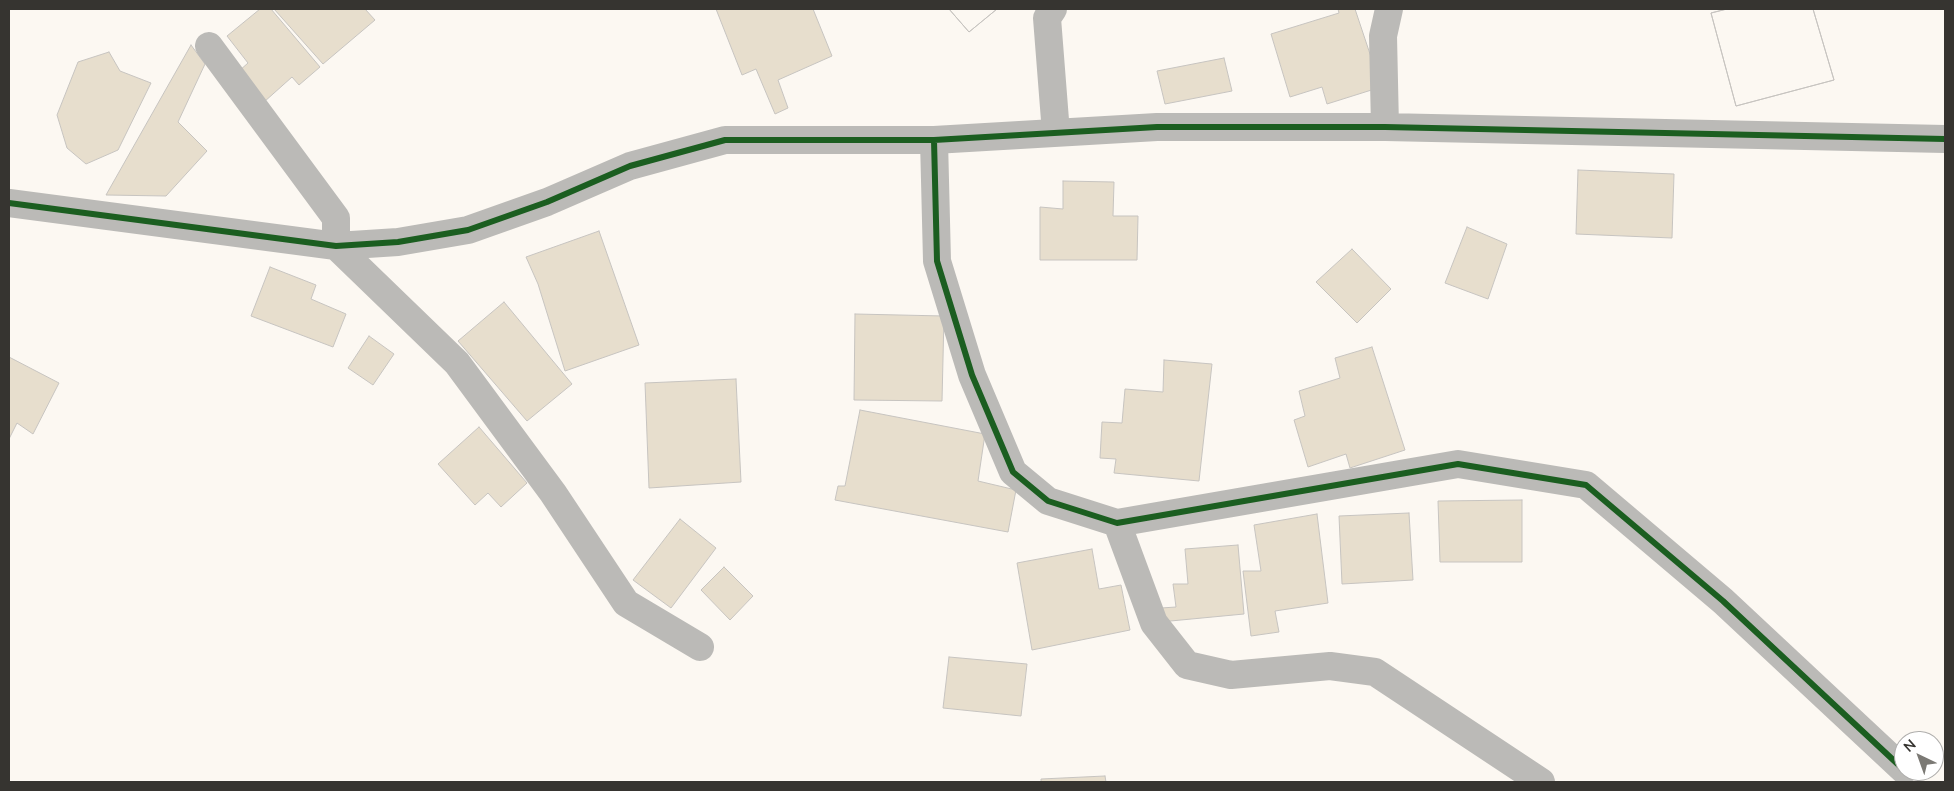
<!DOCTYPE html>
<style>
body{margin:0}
#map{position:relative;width:1954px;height:791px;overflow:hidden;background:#fcf8f2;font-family:Mulish,sans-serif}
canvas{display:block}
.frame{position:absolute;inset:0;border:10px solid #363430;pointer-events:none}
.north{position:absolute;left:1894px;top:731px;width:50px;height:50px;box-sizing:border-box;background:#fff;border:1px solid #afaeac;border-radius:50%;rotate:318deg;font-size:14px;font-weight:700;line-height:20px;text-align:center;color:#363430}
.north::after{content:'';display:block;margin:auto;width:18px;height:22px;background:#7b7974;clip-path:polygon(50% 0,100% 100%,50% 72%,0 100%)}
</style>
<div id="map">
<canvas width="1954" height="791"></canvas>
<div class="frame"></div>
<div class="north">N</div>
</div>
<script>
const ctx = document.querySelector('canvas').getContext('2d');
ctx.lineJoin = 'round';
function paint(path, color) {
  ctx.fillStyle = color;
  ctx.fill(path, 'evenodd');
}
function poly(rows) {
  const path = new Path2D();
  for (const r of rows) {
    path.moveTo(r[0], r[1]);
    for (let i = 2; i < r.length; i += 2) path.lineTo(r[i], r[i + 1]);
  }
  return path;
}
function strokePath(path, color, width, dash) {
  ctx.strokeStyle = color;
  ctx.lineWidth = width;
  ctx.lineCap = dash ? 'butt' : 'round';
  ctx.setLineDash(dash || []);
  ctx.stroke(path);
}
const building = poly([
 [260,9,271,9,320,67,299,85,292,77,264,102,239,71,248,63,227,36,260,9],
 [274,9,365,9,375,20,323,64,274,9],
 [716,9,813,9,832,56,778,80,788,108,775,114,756,69,742,75,716,9],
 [949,9,997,9,969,32,949,9],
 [949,9,997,9,969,32,949,9],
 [1338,9,1355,9,1381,87,1327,104,1322,87,1290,97,1271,34,1339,13,1338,9],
 [1727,9,1813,9,1834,80,1736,106,1711,13,1727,9],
 [1727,9,1813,9,1834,80,1736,106,1711,13,1727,9],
 [191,45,205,64,178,122,207,151,166,196,106,195,191,45],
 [109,52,120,71,151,83,118,150,86,164,67,148,57,115,78,62,109,52],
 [1224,58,1232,91,1165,104,1157,71,1224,58],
 [1578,170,1674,174,1672,238,1576,234,1578,170],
 [1063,181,1114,182,1113,216,1138,216,1137,260,1040,260,1040,207,1063,209,1063,181],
 [1467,227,1507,244,1488,299,1445,283,1467,227],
 [599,231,639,345,565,371,538,284,526,257,599,231],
 [1352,249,1391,289,1357,323,1316,282,1352,249],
 [270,267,316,285,311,299,346,314,333,347,251,316,270,267],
 [504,302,572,384,527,421,458,341,504,302],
 [855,314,944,316,942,401,854,400,855,314],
 [369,336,394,354,373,385,348,368,369,336],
 [1372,347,1405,450,1350,468,1346,454,1308,467,1294,420,1305,416,1299,391,1340,378,1335,358,1372,347],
 [9,357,59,383,33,434,17,423,9,439,9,357],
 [1164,360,1212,364,1199,481,1114,473,1116,459,1100,458,1102,422,1122,423,1125,389,1163,392,1164,360],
 [736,379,741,482,649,488,645,383,736,379],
 [860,410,985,434,978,481,1016,490,1008,532,835,500,838,486,845,486,860,410],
 [479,427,527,483,501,507,488,493,475,505,438,464,479,427],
 [1522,500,1522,562,1440,562,1438,501,1522,500],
 [1409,513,1413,580,1342,584,1339,516,1409,513],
 [1317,514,1328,603,1275,611,1279,632,1251,636,1243,571,1261,571,1254,525,1317,514],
 [680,519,716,548,671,608,633,580,680,519],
 [1238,545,1244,614,1160,622,1161,608,1176,607,1173,584,1188,584,1185,549,1238,545],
 [1092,549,1099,589,1121,585,1130,630,1032,650,1017,563,1092,549],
 [724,567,753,596,730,620,701,590,724,567],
 [949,657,1027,664,1021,716,943,708,949,657],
 [1105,776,1106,782,1041,782,1041,779,1105,776]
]);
paint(building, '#e7decd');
strokePath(building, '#c7c4c0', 1);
strokePath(poly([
 [1053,9,1047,18,1056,133],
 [209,46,336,218,336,246,457,363,553,493,626,603,700,647],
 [1385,127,1383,36,1389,9],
 [934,140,937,261,972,375,1013,472,1048,501,1117,523,1458,464,1586,485,1723,601,1904,770],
 [9,203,336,246,398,242,468,230,547,202,630,166,725,140,934,140,1157,127,1385,127,1945,139],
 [1117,523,1154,623,1187,665,1231,675,1330,666,1375,672,1541,782]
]), '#bbbab7', 28);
strokePath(poly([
 [934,140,937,261,972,375,1013,472,1048,501,1117,523,1458,464,1586,485,1723,601,1904,770],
 [9,203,336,246,398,242,468,230,547,202,630,166,725,140,934,140,1157,127,1385,127,1945,139]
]), '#1b5e20', 6);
</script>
